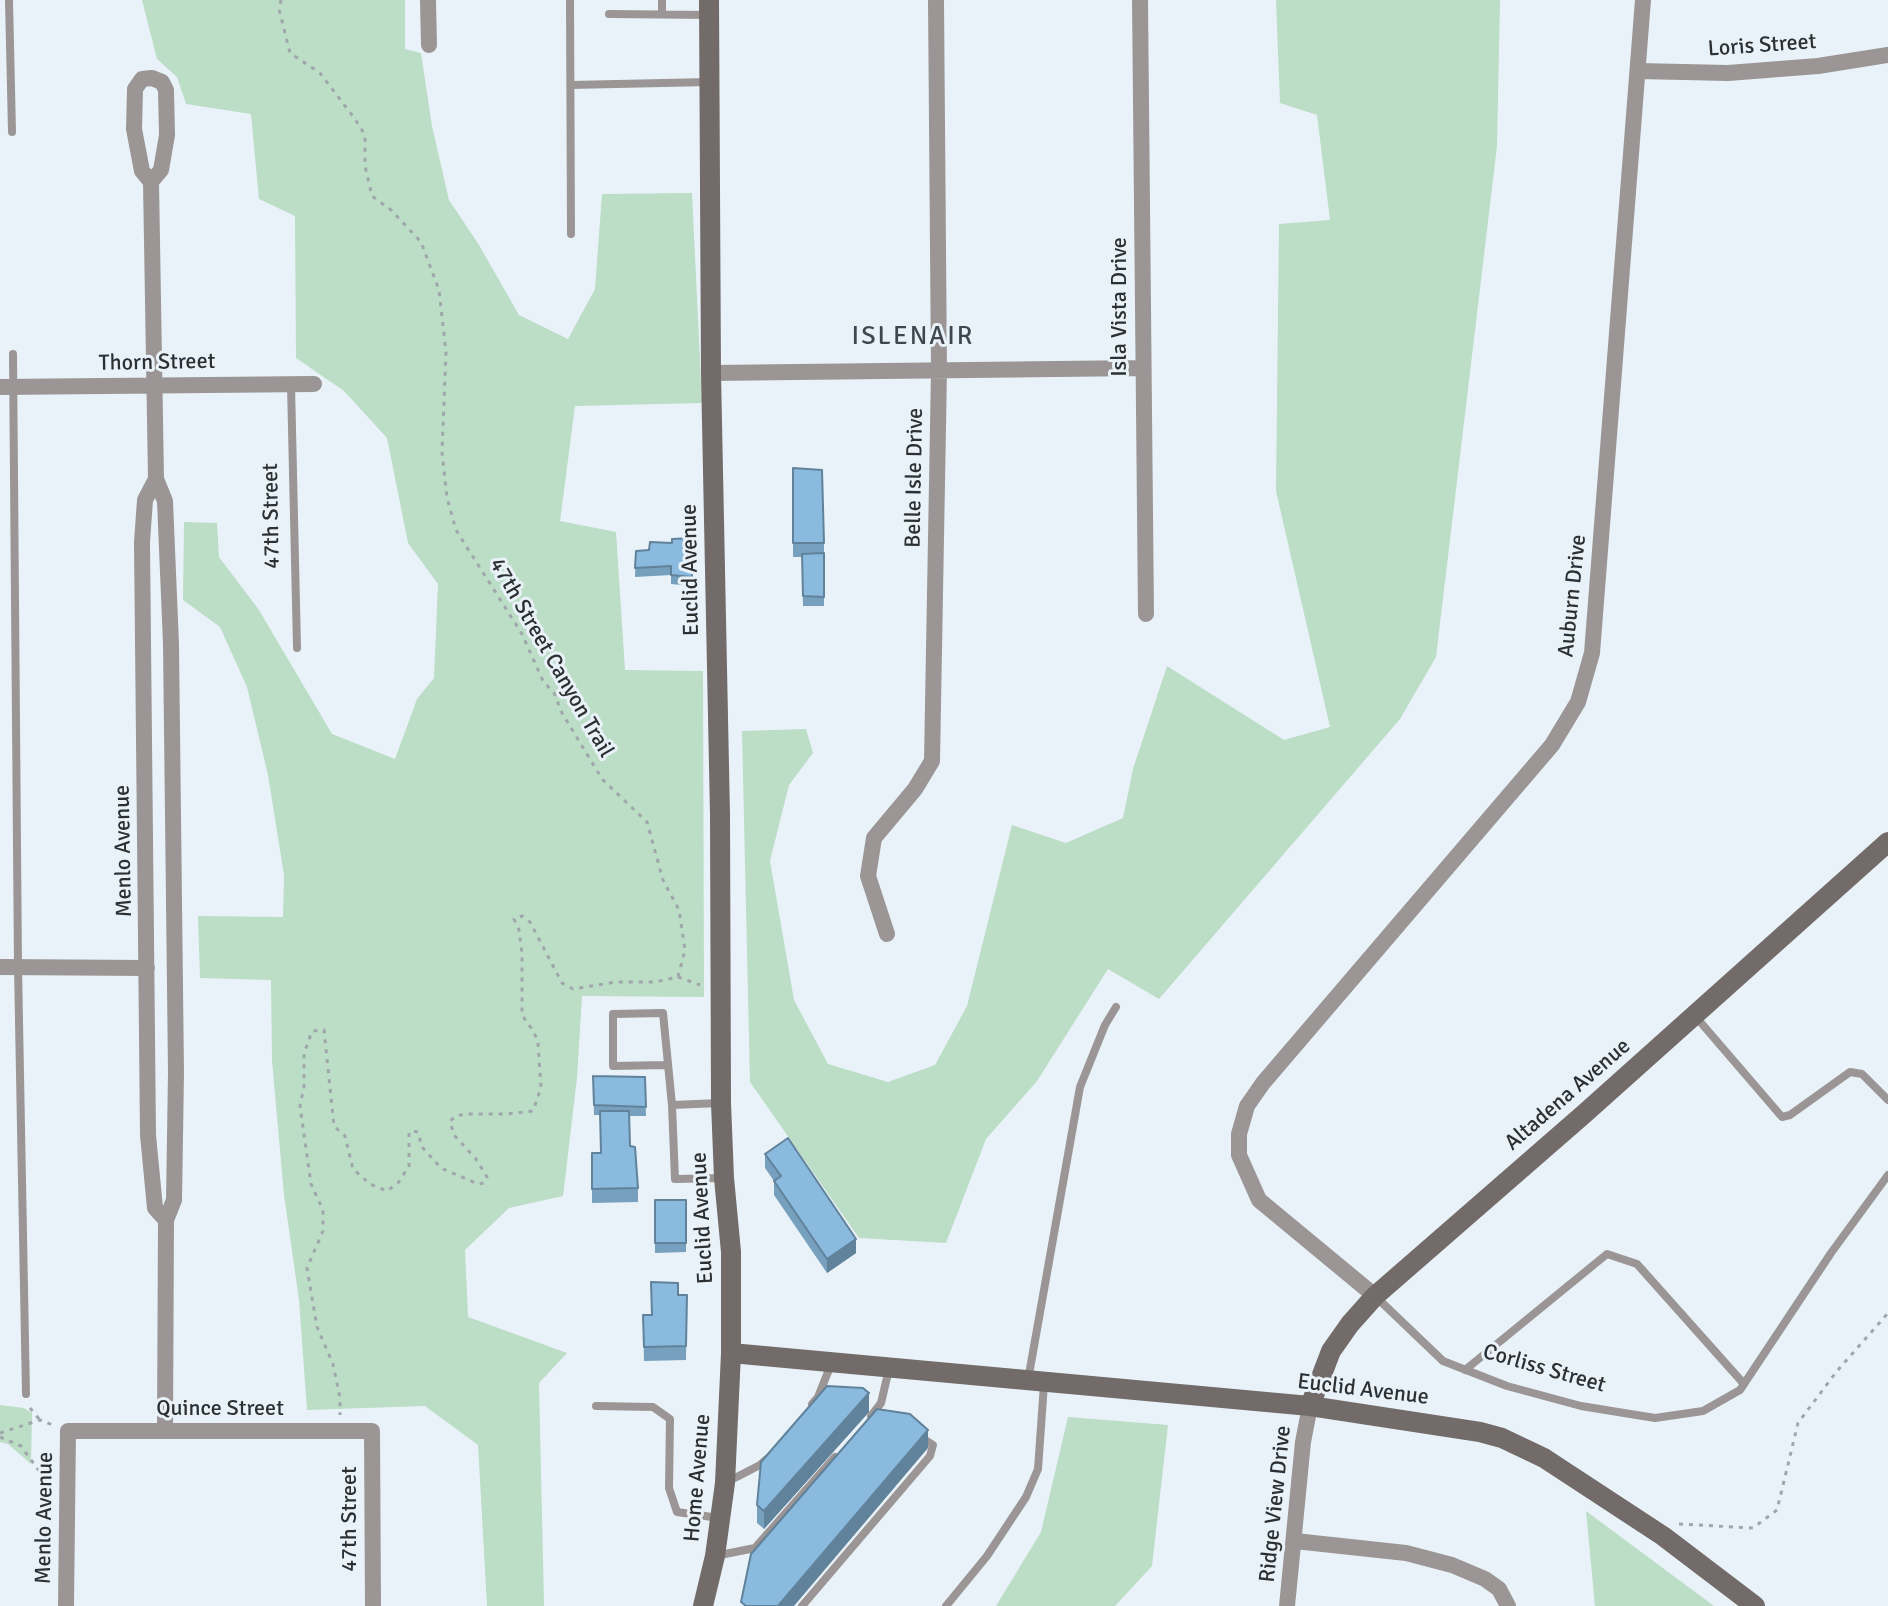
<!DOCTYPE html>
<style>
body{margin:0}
canvas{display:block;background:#e9f2f9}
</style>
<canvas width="1888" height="1606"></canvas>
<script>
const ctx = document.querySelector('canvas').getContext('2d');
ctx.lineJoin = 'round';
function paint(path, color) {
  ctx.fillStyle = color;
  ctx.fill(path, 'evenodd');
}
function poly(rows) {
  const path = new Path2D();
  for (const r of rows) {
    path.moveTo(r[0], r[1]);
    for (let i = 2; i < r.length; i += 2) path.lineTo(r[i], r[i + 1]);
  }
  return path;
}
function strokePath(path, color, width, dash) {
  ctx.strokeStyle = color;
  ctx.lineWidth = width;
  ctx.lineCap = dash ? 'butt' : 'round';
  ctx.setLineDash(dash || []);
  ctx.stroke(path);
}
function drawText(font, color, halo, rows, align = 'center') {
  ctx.font = font + ' Signika,sans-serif';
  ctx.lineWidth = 6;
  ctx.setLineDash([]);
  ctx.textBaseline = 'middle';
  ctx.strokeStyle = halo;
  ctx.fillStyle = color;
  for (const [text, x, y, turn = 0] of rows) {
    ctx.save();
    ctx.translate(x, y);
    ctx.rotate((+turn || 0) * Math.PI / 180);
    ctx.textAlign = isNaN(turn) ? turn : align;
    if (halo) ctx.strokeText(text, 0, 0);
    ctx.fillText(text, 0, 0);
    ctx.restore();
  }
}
paint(poly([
 [142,0,405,0,405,49,421,53,432,126,449,200,479,245,519,315,568,339,595,289,602,194,692,193,702,403,575,406,560,521,616,532,625,670,703,671,704,997,582,996,577,1078,563,1196,509,1208,465,1250,468,1317,567,1353,539,1383,544,1606,487,1606,478,1445,425,1406,307,1410,299,1300,284,1195,272,1060,271,980,200,978,198,916,283,917,284,875,268,775,247,687,220,627,183,600,184,522,217,523,219,557,259,610,332,734,395,759,417,699,434,678,438,584,408,543,387,438,344,391,296,358,295,216,259,199,251,114,186,104,177,77,157,59],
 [1276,0,1500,0,1497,146,1436,657,1400,719,1159,999,1108,969,1037,1081,986,1139,946,1243,859,1238,750,1082,742,731,806,729,813,753,789,785,770,861,794,1000,828,1064,888,1082,935,1065,967,1006,1012,825,1066,843,1123,818,1133,769,1167,666,1284,740,1330,727,1276,491,1279,224,1330,220,1317,115,1280,103],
 [0,1405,24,1408,32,1413,31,1464,8,1444,0,1442],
 [1068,1417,1168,1425,1152,1566,1115,1606,996,1606,1041,1532],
 [1586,1511,1714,1606,1595,1606]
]), '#bcddc6');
strokePath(poly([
 [281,0,279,9,290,53,320,73,355,119,365,135,365,166,372,196,391,210,421,242,439,290,446,352,442,452,447,498,456,530,522,634,543,681,554,693,562,713,602,779,647,822,663,880,679,910,685,950,678,977,655,982,616,982,573,989,562,983,530,922,522,916,514,919,519,930,522,953,522,1015,534,1032,538,1043,541,1088,533,1111,506,1114,465,1114,456,1116,450,1121,454,1135,476,1159,487,1177,484,1183,478,1184,441,1168,422,1147,418,1132,413,1131,409,1132,409,1166,398,1183,387,1191,370,1184,353,1169,345,1136,334,1126,324,1030,312,1031,304,1054,304,1087,300,1106,311,1184,323,1210,323,1231,307,1268,317,1327,333,1364,340,1398,340,1415],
 [678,977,700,985],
 [30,1408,40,1420],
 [0,1433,40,1420,53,1425],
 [0,1437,21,1446,45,1479],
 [1679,1524,1753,1528,1777,1510,1798,1423,1837,1371,1888,1313]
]), '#a0a7ac', 3, [4, 6]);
strokePath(poly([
 [9,0,12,132],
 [570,0,571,234],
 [662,0,662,14],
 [609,14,709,15],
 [571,85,709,82],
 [13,354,18,967,26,1394],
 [291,385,297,648],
 [1696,1017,1782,1117,1790,1115,1850,1072,1862,1074,1888,1100],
 [666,1065,613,1066,613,1014,663,1013,672,1105],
 [721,1103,672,1105,675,1179,723,1178],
 [1375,1296,1443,1361,1507,1386,1581,1406,1655,1418,1703,1411,1740,1390,1831,1253,1888,1175],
 [1465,1370,1607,1254,1637,1264,1744,1384],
 [1028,1380,1080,1087,1105,1025,1116,1007],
 [812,1404,818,1397,832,1362],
 [596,1406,653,1407,670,1419,669,1488,677,1512,719,1518],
 [871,1416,881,1403,889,1369],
 [729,1481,760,1465,768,1458],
 [715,1556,755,1548,835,1457],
 [802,1606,930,1456,933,1445,921,1437],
 [946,1606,987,1556,1026,1497,1038,1469,1044,1384]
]), '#9b9695', 8);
strokePath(poly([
 [428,0,429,45],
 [1140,0,1146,614],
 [1638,71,1728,73,1818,66,1888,55],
 [151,182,142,171,134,129,135,89,142,79,152,78,162,82,166,90,167,135,161,170,151,182,156,479,165,501,171,644,176,1073,174,1200,166,1220,165,1431],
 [711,373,1142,368],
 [0,387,314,384],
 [156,479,145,500,142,542,148,1135,155,1208,166,1220],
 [887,934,868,876,874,838,915,789,932,761,939,371,936,0],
 [0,967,147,968],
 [1375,1296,1259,1200,1239,1155,1239,1134,1247,1106,1263,1083,1552,745,1578,702,1592,653,1643,0],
 [1295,1541,1406,1553,1452,1565,1485,1579,1499,1589,1508,1606],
 [66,1606,68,1431,372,1431,373,1606],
 [1287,1606,1303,1442,1310,1406]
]), '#9b9695', 16);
strokePath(poly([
 [731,1353,1310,1406,1480,1432,1502,1438,1544,1458,1663,1536,1755,1606],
 [1310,1406,1331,1351,1350,1324,1375,1296,1584,1114,1888,842],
 [703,1606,715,1556,725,1483,731,1353,731,1252,724,1178,721,1103,720,815,711,373,709,0]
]), '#726b69', 20);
paint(poly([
 [793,468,824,543,824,606,803,606,802,557,793,557],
 [692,538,692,586,671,584,671,575,635,577,636,551,649,550],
 [593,1076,645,1077,646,1116,629,1116,630,1146,638,1188,638,1202,592,1203,592,1153,601,1153,600,1115,594,1115],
 [765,1154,856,1253,827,1273,774,1195,774,1181,765,1168],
 [655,1200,686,1200,686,1252,655,1253],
 [678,1295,687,1295,686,1360,644,1361,643,1315,652,1315],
 [869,1412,764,1529,757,1523,757,1505]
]), '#77a0bf');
paint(poly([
 [856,1239,856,1253,827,1273,827,1259],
 [869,1393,869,1412,764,1529,764,1511],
 [928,1430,928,1448,794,1606,778,1606]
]), '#61829b');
const building = poly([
 [793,468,822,470,824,543,793,543,793,468],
 [692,538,692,577,671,575,671,566,635,568,636,551,649,550,650,542,672,543,672,539,692,538],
 [824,553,824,597,803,596,802,554,824,553],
 [593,1076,645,1077,646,1107,594,1105,593,1076],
 [600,1111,629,1111,630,1146,635,1147,638,1188,592,1189,592,1153,601,1153,600,1111],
 [788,1138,856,1239,827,1259,774,1181,781,1176,765,1154,788,1138],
 [655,1200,686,1200,686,1243,655,1243,655,1200],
 [651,1282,678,1283,678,1295,687,1295,686,1346,644,1347,643,1315,652,1315,651,1282],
 [827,1386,863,1388,869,1393,764,1511,757,1505,761,1462,827,1386],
 [877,1409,910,1414,928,1430,778,1606,746,1606,741,1602,751,1554,877,1409]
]);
paint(building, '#8abade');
strokePath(building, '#61829b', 2);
drawText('22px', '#2c3032', '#e9f2f9', [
 ["Loris Street",1762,46,-4],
 ["Isla Vista Drive",1120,307,-90],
 ["Thorn Street",157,363,-1],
 ["Belle Isle Drive",915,478,-89],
 ["47th Street",272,516,-91],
 ["Euclid Avenue",691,570,-91],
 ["Auburn Drive",1573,596,-84],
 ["47th Street Canyon Trail",551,658,60],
 ["Menlo Avenue",124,851,-91],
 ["Altadena Avenue",1568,1095,-41],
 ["Euclid Avenue",703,1218,-93],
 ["Corliss Street",1544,1369,16],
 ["Euclid Avenue",1363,1390,7],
 ["Quince Street",220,1409],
 ["Home Avenue",698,1478,-85],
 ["Ridge View Drive",1276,1504,-84],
 ["Menlo Avenue",45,1518,-89],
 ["47th Street",350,1519,-90]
]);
ctx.letterSpacing = '2px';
drawText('26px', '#40474c', '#e9f2f9', [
 ["ISLENAIR",913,337]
]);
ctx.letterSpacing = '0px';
</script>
